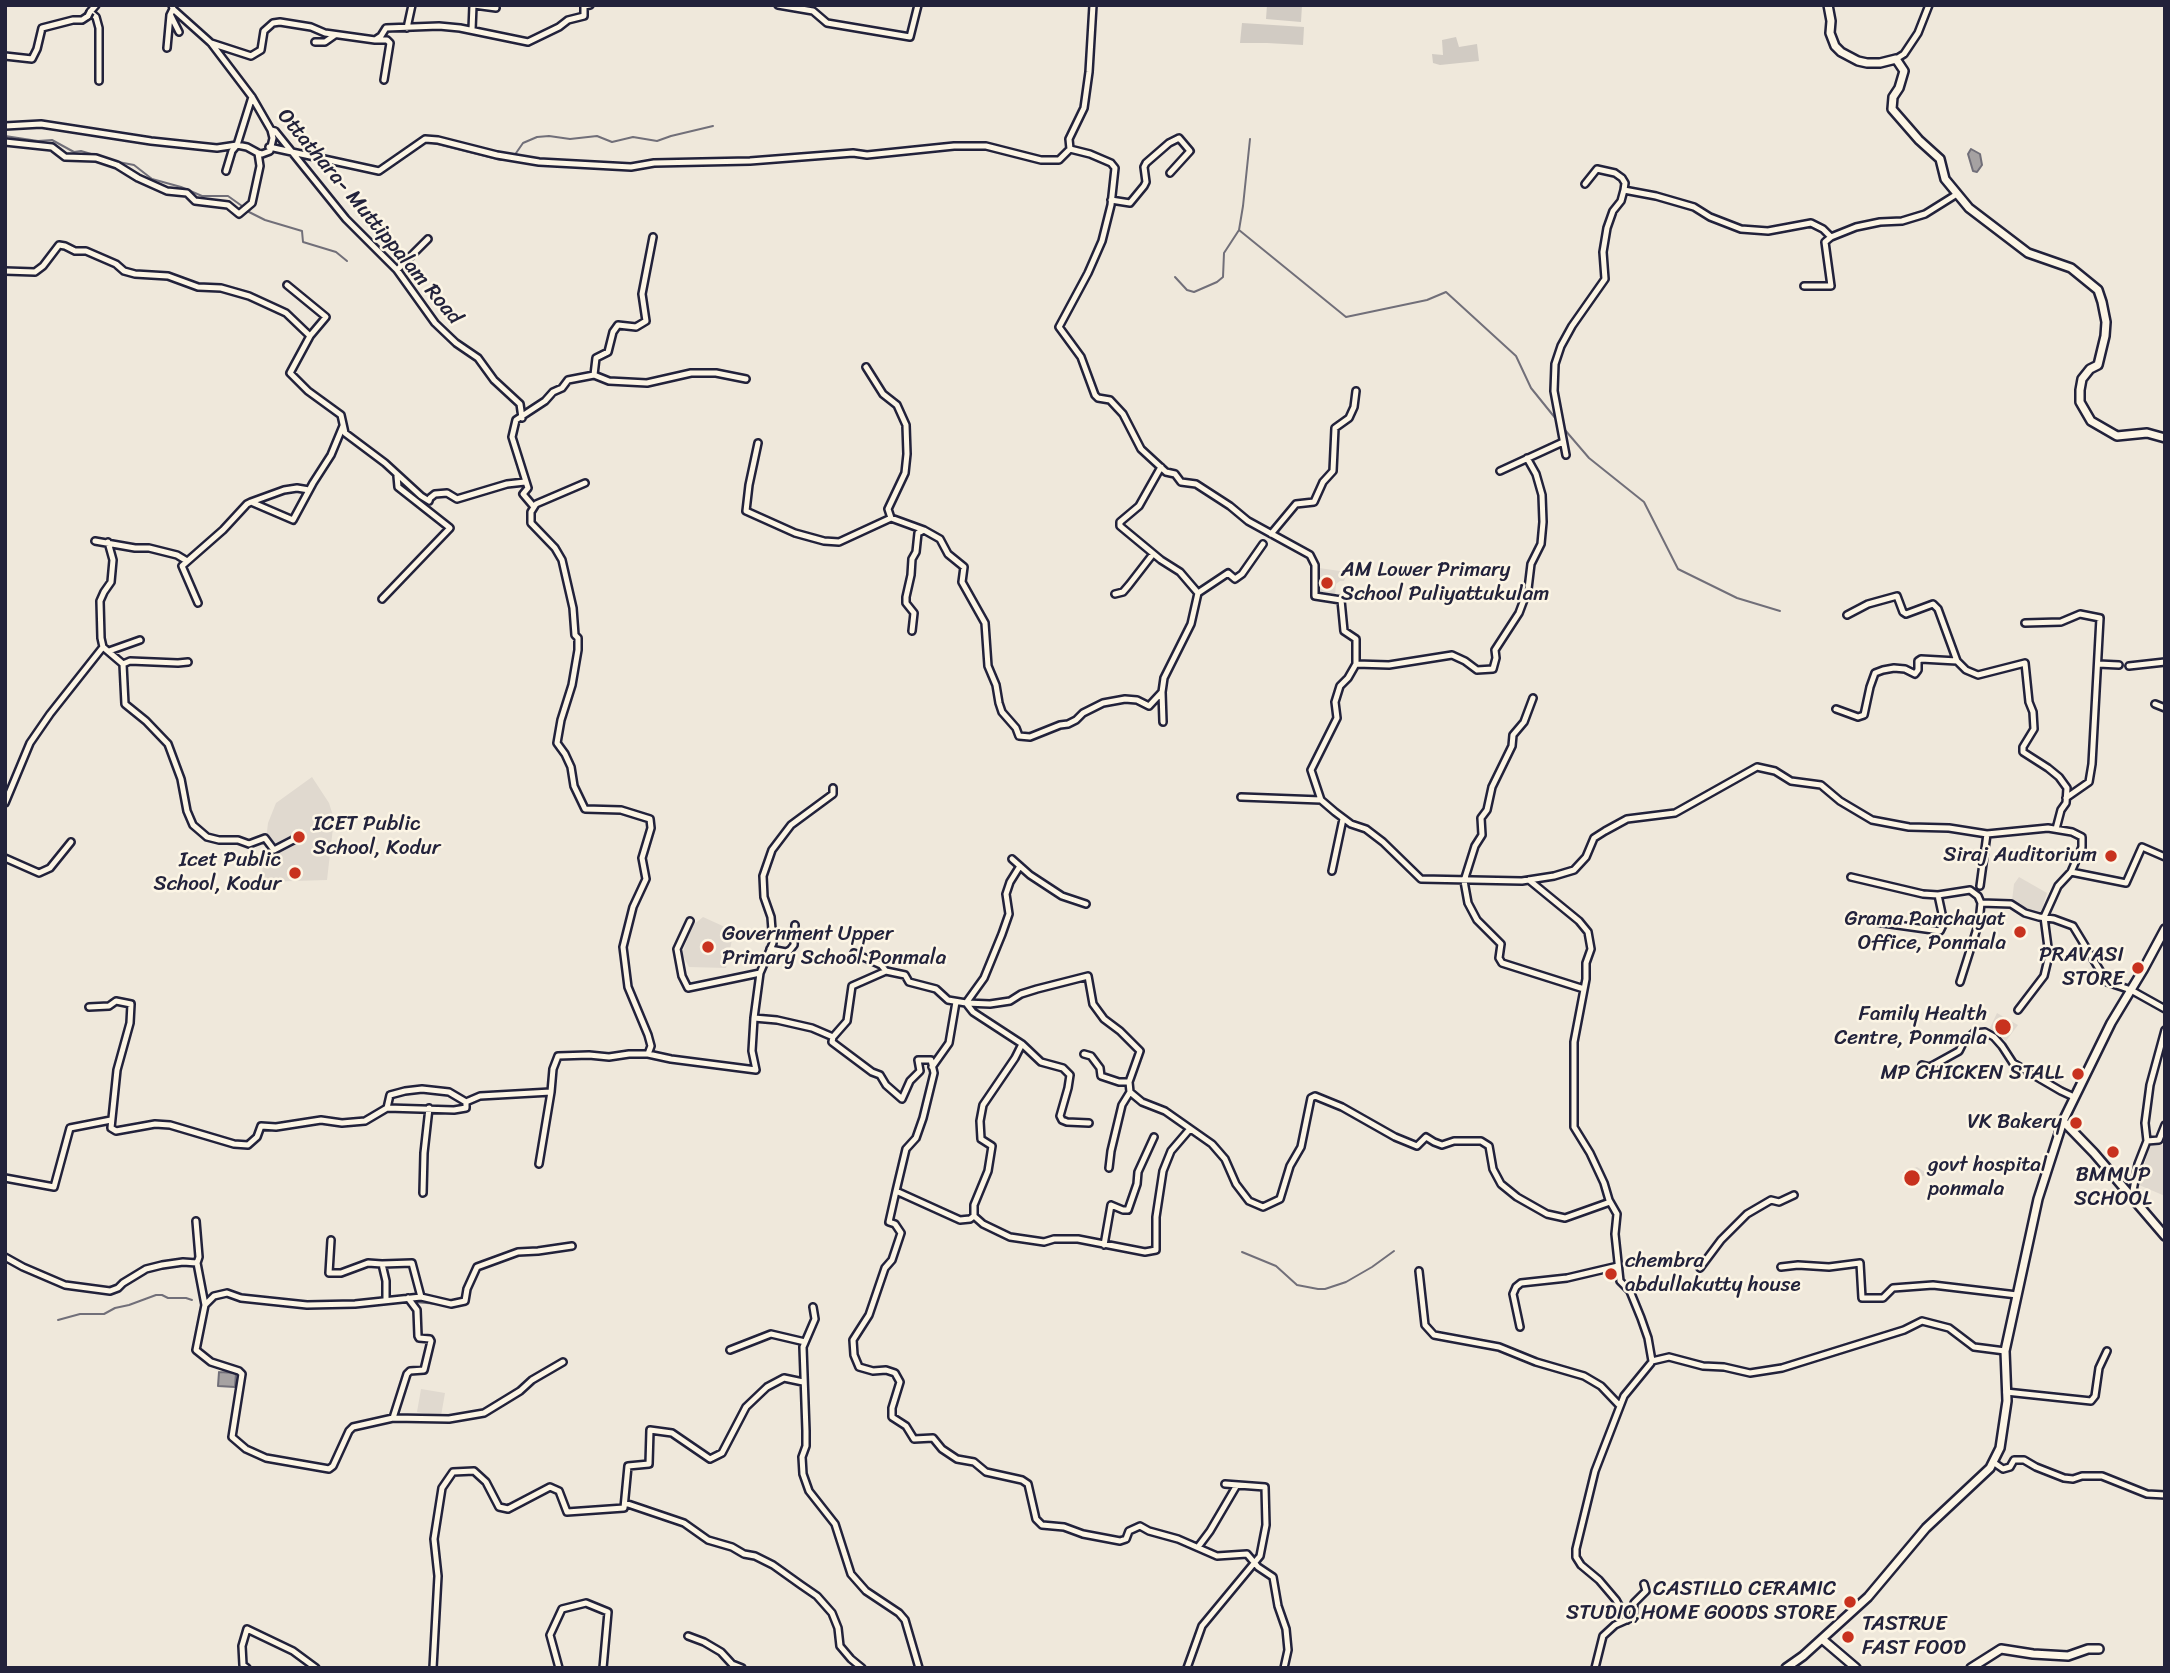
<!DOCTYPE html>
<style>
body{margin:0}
#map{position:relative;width:2170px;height:1673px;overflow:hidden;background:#efe8db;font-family:Sriracha,sans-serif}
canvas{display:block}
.frame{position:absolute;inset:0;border:7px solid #22223b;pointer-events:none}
</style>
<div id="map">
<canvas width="2170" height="1673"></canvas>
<div class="frame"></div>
</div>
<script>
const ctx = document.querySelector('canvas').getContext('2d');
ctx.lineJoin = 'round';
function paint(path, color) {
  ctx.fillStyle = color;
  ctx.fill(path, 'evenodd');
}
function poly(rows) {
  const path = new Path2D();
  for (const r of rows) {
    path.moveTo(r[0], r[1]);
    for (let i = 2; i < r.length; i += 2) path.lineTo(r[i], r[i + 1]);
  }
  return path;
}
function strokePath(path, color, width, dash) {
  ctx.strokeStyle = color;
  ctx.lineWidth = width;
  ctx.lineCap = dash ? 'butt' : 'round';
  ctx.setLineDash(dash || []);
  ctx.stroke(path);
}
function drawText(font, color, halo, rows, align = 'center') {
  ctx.font = font + ' Sriracha,sans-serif';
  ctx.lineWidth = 5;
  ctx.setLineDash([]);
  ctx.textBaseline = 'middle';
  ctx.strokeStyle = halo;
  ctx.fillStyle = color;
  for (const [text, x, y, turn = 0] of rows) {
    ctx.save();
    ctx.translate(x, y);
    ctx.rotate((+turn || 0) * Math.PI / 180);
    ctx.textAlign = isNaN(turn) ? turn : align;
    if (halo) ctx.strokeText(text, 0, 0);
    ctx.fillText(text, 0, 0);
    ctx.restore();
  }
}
paint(poly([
 [1319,568,1347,572,1344,581,1340,581,1336,584,1335,596,1316,593],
 [312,777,329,803,334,819,327,880,261,882,268,823,276,803],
 [2019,877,2047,893,2040,915,2012,901,2014,884],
 [703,917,725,927,732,940,726,968,689,967,682,954,692,926],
 [1997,1013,2018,1025,2006,1041,1989,1030],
 [2151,1140,2165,1146,2165,1196,2139,1185],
 [1917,1167,1928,1174,1909,1181,1902,1172],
 [421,1389,445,1393,441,1416,417,1412]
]), '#e0d9cf');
paint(poly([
 [1267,5,1302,5,1301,22,1266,19],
 [1242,23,1304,27,1303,45,1267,43,1240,43],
 [1456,37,1459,47,1477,44,1479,61,1440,65,1433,63,1432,54,1443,55,1442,40]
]), '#d1cbc3');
const water = poly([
 [1971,149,1980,154,1982,165,1977,172,1973,171,1968,154,1971,149],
 [219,1372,236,1373,235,1387,218,1386,219,1372]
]);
paint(water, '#a6a2a2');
strokePath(water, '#716f79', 2);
strokePath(poly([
 [5,136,38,141,52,140,74,152,81,151,108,159],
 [433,143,501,160,510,159],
 [514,156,523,143,537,137,549,136,570,139,597,136,612,142,633,137,657,141,671,136,713,126],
 [113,161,134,165,152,179,181,187,202,196,228,196,242,206],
 [249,212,265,220,302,231,303,242,336,252,347,261],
 [1239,230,1346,317,1427,300,1446,292,1516,356,1531,388,1556,419],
 [1175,277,1187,290,1194,292,1217,282,1223,277,1224,253,1239,230,1243,206,1250,139],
 [1565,430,1589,458,1644,502,1678,569,1737,598,1780,611],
 [1242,1252,1276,1266,1297,1285,1318,1289,1325,1289,1346,1282,1372,1267,1394,1251],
 [414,1302,439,1304],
 [58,1320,80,1314,104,1314,115,1308,129,1305,156,1295,162,1295,168,1298,186,1298,192,1300]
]), '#716f79', 2);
const street = poly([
 [96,5,90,12,96,17,99,28,99,81],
 [172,5,173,9,211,43,252,97,271,130,275,131,346,219,397,270,435,323,456,343,478,358,494,380,520,404,522,418],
 [474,5,496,8],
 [778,5,813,11,827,23,910,37,918,5],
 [171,16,179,32],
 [407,28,412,5],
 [472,30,473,5],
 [375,40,387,40,390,43,384,80],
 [315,42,325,42,335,35],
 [211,43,251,56,261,50,264,31,273,23,280,22,311,27,325,33,375,40,381,36,386,28,439,26,460,28,528,42,559,27,568,20,584,16,584,6,590,5],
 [167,48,170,15,173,9],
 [5,56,32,59,37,49,42,28,73,20,82,20,88,16],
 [1896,59,1904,54,1918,33,1929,5],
 [5,126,41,124,151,141,217,148,237,145,232,151,226,171],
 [5,142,52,147,65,157,96,158,117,165,138,178,167,191,187,193,195,201,228,205,239,214,252,203,260,166,258,153,247,147,237,145,252,97],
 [269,147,379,171,425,139,438,140,497,155,539,162,631,167,654,163,750,161,853,153,867,155,954,146,986,146,1041,160,1059,160,1070,149],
 [1070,149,1090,154,1111,163,1115,168,1111,205,1102,241,1088,273,1059,327,1081,357,1095,395,1098,398,1110,400,1123,414,1141,449,1166,472,1175,474,1181,482,1196,484,1230,506,1248,521,1310,555,1315,565,1315,596,1341,600,1344,631,1356,639,1356,664,1348,678,1340,686,1335,702,1337,718,1311,770,1321,800,1335,812,1351,824,1366,829,1383,842,1421,879,1522,881,1554,876,1574,870,1586,857,1594,838,1605,831,1627,819,1675,813,1757,767,1775,771,1791,781,1821,785,1840,801,1872,820,1909,827,1949,828,1987,834,1980,886],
 [1070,149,1069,139,1084,108,1089,72,1093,5],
 [258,153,262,154,270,151,273,138,271,130],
 [1585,184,1597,169,1615,173,1622,178,1625,183,1624,190],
 [1111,200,1130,203,1144,186,1146,182,1144,167,1146,163,1169,143,1179,138,1190,151,1170,173],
 [397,270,428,239],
 [5,271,35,272,43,266,59,245,65,246,75,251,86,251,116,264,124,271,135,274,168,276,198,287,221,288,249,296,286,313,310,336,290,373,308,391,341,415,345,433,385,463,421,496,429,501,430,498,435,494,447,493,457,499,507,484,525,482],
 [287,285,326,317,310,336],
 [1804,286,1831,286,1825,242,1831,237],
 [866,367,883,394,897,405,906,425,907,454,905,473,888,509,891,518,924,530],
 [594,375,596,358,608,352,613,332,618,325,636,327,646,321,642,294,653,237],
 [758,443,749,485,746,511,795,533,824,541,839,542,891,518],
 [1566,455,1554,391,1555,364,1561,346,1572,326,1605,279,1603,252,1607,228,1613,211,1621,201,1624,190,1656,196,1694,207,1710,217,1741,229,1768,231,1811,223,1823,229,1831,237,1856,227,1880,222,1902,221,1925,214,1957,194],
 [1500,471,1563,442],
 [585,483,536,504,531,512,531,523,555,548,562,560,573,608,575,635,578,638,578,650,572,685,561,720,557,743,565,754,571,767,574,786,585,809,621,810,650,819,651,828,642,858,646,879,633,907,623,947,628,987,648,1035,651,1046,648,1054],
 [251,502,284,490,297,488,309,490],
 [534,507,523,494,528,488,512,437,516,420,545,401,553,392,562,388,568,380,594,375,609,381,647,383,691,373,716,373,746,379],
 [1271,534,1296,504,1314,502,1323,482,1333,471,1335,428,1349,418,1354,407,1356,391],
 [95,541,135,548,149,548,177,555,187,561],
 [108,542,113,560,111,582,104,592,100,601,101,638,103,647,123,664,125,704,146,721,168,744,181,779,187,811,193,825,207,837,219,840,238,840,249,844,265,838,274,850,299,837],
 [1198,593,1228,573,1235,579,1242,574,1263,544],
 [1115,594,1123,592,1129,585,1153,554],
 [382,599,450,528,398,487,397,476],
 [198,603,182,566,223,530,247,504,251,502,293,520,313,483,331,455,343,426],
 [1847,615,1868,604,1897,596,1903,612,1906,614,1933,604,1938,609,1957,661,1966,670,1978,675,2025,663,2029,702,2033,712,2034,729,2023,747,2023,752,2048,768,2059,777,2067,788,2066,803,2061,810,2056,829],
 [2025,623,2061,622,2080,614,2100,618,2092,764,2089,782,2066,798],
 [912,631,914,613,906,603,906,597,911,575,912,559,916,552,918,533,924,530,940,539,948,554,964,567,962,582,985,623,988,666,996,685,999,703,1002,712,1016,728,1019,736,1030,737,1060,725,1068,724,1076,720,1083,713,1103,703,1125,699,1137,700,1149,706,1162,692,1164,678,1191,624,1198,593,1180,572,1161,560,1120,526,1120,522,1139,506,1161,467],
 [109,651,140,640],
 [123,664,130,661,178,663,188,662],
 [1356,664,1389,665,1452,655,1465,661,1477,670,1493,669,1496,658,1495,650,1519,613,1528,589,1531,564,1541,544,1543,522,1542,495,1536,474,1527,458],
 [2098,664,2119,665],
 [2129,666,2165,662],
 [1162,692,1163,722],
 [1533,698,1524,722,1513,735,1512,746,1492,787,1487,810,1481,818,1482,835,1475,846,1464,881,1468,903,1477,920,1501,944,1499,958,1502,963,1584,989],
 [2155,704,2165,708],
 [1836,709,1858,717,1864,715,1870,687,1875,673,1883,670,1894,668,1905,669,1915,674,1918,670,1918,661,1921,659,1957,661],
 [1241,797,1321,800],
 [5,803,30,743,50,714,103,647],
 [1987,834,2048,828,2072,832,2082,837,2082,847,2071,872],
 [5,858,39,873,50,868,71,842],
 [1012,859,1030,875,1062,896,1086,904],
 [1020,866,1010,882,1006,894,1009,914,1002,934,984,978,966,1003,973,1012,1022,1044,1041,1062,1063,1068,1070,1075,1068,1088,1060,1116,1062,1120,1067,1122,1089,1123],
 [1332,871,1343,819],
 [1851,877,1923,894,1938,895,1970,890,1978,896,1981,903,1979,922,1960,982],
 [1529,880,1579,921,1588,932,1591,949,1586,963,1586,979,1574,1042,1574,1127,1590,1153,1604,1183,1609,1200,1617,1214,1615,1234,1620,1281,1630,1291,1641,1318,1648,1338,1652,1361,1669,1357,1703,1366,1724,1367,1750,1373,1782,1368,1904,1330,1922,1321,1949,1328,1974,1347,2005,1351],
 [1981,903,2011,904,2025,913,2039,917,2054,919,2073,926,2107,982,2131,990,2165,1009],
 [690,921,677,949,682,976,688,988,760,973],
 [1876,922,1940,931,1944,923,1938,895],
 [770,949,786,952,790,950,794,945,795,925],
 [854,953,881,965,886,971],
 [89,1007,109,1006,116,1001,131,1004,130,1023,117,1070,111,1128,116,1131,155,1124,170,1125,234,1144,248,1145,257,1137,261,1126,276,1127,321,1120,342,1123,365,1121,387,1108,390,1095,405,1091,422,1089,449,1092,466,1102,480,1096,551,1092,553,1069,558,1056,589,1055,609,1057,629,1054,648,1054,671,1059,756,1070,752,1051,754,1018,777,1020,812,1028,833,1037],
 [2018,1010,2044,976,2049,955,2044,917,2058,886,2071,872,2126,883,2142,847,2165,857],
 [754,1018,760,973,773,943,771,917,764,897,763,876,772,850,791,825,833,794,833,788],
 [1084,1054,1091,1056,1100,1068,1101,1076,1119,1082,1129,1082],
 [1922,1065,1930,1067,1959,1051,1963,1043,1974,1033,1985,1032,1994,1037,2002,1046,2013,1063,2061,1091,2074,1097],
 [932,1067,949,1043,956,1002],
 [387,1108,454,1110,466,1108,466,1102],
 [1189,1130,1171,1151,1163,1171,1156,1217,1156,1250,1145,1252,1078,1239,1054,1239,1044,1242,1010,1237,983,1224,974,1216,970,1219,960,1220,896,1191,889,1222,895,1224,901,1233,892,1260,885,1268,869,1315,853,1340,854,1355,859,1367,873,1371,886,1370,895,1373,900,1382,892,1408,892,1417,906,1426,914,1439,933,1438,942,1449,957,1459,974,1462,986,1472,1022,1480,1028,1484,1036,1519,1042,1525,1064,1527,1083,1534,1120,1541,1126,1539,1129,1531,1140,1526,1149,1531,1178,1539,1217,1556,1247,1554,1258,1567,1273,1577,1278,1606,1286,1629,1288,1650,1284,1668],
 [2147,1141,2159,1140,2165,1125],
 [539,1164,551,1092],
 [1109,1168,1111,1151,1122,1105,1130,1092],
 [5,1178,54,1187,70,1128,111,1120],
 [896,1191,906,1149,916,1138,923,1118,934,1073,931,1060,918,1060,920,1071,910,1081,902,1099,886,1085,880,1075,872,1072,832,1042,833,1037,847,1021,852,986,886,971,905,975,909,982,936,989,948,1000,966,1003,990,1004,1010,1001,1021,994,1037,989,1088,976,1093,1004,1104,1019,1120,1031,1140,1051,1129,1082,1130,1092,1142,1102,1165,1111,1212,1144,1225,1159,1236,1184,1249,1201,1263,1207,1280,1199,1290,1166,1301,1147,1311,1098,1315,1096,1342,1107,1395,1137,1417,1146,1426,1137,1434,1142,1442,1145,1454,1141,1481,1141,1489,1146,1493,1169,1501,1184,1517,1197,1547,1214,1565,1218,1610,1202],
 [423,1193,424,1153,429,1108],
 [2132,1196,2138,1164,2147,1141,2145,1123,2150,1085,2165,1030],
 [974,1216,974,1205,988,1171,992,1146,981,1139,980,1121,983,1105,1015,1058,1022,1044],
 [331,1240,329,1273,341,1273,368,1263,382,1264,386,1281,386,1300],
 [1104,1245,1111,1205,1123,1210,1128,1210,1137,1184,1138,1172,1154,1137],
 [5,1257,23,1267,65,1285,110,1291,118,1288,123,1283,146,1269,162,1265,183,1262,197,1263,199,1257,196,1221],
 [197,1263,205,1305],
 [382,1264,412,1263,421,1297,451,1304,465,1301,467,1289,477,1267,518,1252,538,1251,572,1246],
 [1781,1267,1798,1265,1829,1267,1860,1263,1862,1298,1883,1298,1893,1288,1933,1285,2017,1295],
 [1700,1268,1721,1240,1747,1214,1771,1200,1779,1202,1794,1195],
 [1419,1271,1425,1325,1434,1335,1499,1347,1536,1362,1584,1376,1601,1386,1620,1406],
 [421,1297,355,1304,307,1305,241,1298,227,1293,214,1296,205,1305,196,1350,211,1362,239,1371,242,1374,232,1437,246,1449,266,1458,329,1469,333,1466,349,1431,353,1427,393,1418,449,1419,484,1413,520,1391,532,1380,563,1362],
 [813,1307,815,1319,803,1347,806,1431,806,1446,802,1457,803,1474,809,1491,835,1524,851,1574,866,1591,899,1613,905,1620,919,1668],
 [1520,1327,1513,1294,1516,1287,1521,1283,1567,1278,1618,1266],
 [730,1350,771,1334,805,1342],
 [2006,1392,2091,1401,2095,1396,2099,1368,2107,1351],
 [393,1418,407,1374,410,1371,424,1370,431,1341,430,1339,419,1338,418,1336,417,1310,408,1298],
 [1993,1462,2003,1469,2010,1467,2014,1460,2024,1460,2036,1467,2064,1478,2073,1479,2082,1476,2102,1476,2147,1494,2165,1495],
 [625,1503,684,1523,708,1540,732,1547,744,1554,755,1556,773,1565,801,1585,817,1596,832,1613,838,1628,840,1646,851,1659,862,1668],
 [1198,1547,1210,1531,1237,1485],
 [1627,1620,1616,1600,1599,1580,1581,1565,1576,1557,1576,1549,1595,1471,1624,1396,1651,1363],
 [688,1636,704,1642,721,1652,732,1664,742,1668],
 [247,1668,243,1665,242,1646,247,1629,293,1651,316,1668],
 [433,1668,438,1576,434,1539,442,1488,453,1472,474,1471,486,1482,499,1507,508,1509,550,1487,559,1491,567,1512,624,1508,628,1466,649,1464,650,1430,672,1433,710,1459,722,1453,746,1407,767,1387,784,1378,803,1382],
 [559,1668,550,1635,562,1609,586,1603,608,1612,603,1668],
 [1187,1668,1202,1626,1260,1556,1266,1525,1265,1487,1225,1484],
 [1595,1668,1603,1636,1615,1625,1633,1617,1634,1603,1646,1591,1644,1584]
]);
const secondary = poly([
 [1828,5,1831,21,1830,33,1835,46,1841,52,1858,61,1867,63,1880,63,1896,59,1904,71,1899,88,1893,97,1892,109,1919,140,1940,159,1945,179,1969,208,2028,253,2071,268,2098,290,2102,302,2106,322,2105,336,2098,365,2090,369,2082,379,2080,390,2080,402,2091,421,2117,436,2147,433,2165,438],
 [2063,1121,2094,1153,2165,1236],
 [1822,1639,1856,1668],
 [1786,1668,1803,1656,1868,1597,1926,1528,1990,1468,2000,1448,2007,1401,2005,1351,2038,1199,2063,1121,2111,1023,2143,970,2165,929],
 [1971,1668,2001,1649,2033,1654,2068,1656,2088,1649,2099,1649]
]);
strokePath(street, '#22223b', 10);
strokePath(secondary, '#22223b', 12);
strokePath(street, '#fcf5e5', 5);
strokePath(secondary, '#fcf5e5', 7);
const streetBridge = poly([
 [88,16,90,12]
]);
strokePath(streetBridge, '#22223b', 10, []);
strokePath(streetBridge, '#fcf5e5', 5);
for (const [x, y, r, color] of [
 [1327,583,7,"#c8321e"],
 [299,837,7,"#c8321e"],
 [2111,856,7,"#c8321e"],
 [295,873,7,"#c8321e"],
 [2020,932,7,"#c8321e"],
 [708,947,7,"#c8321e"],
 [2138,968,7,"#c8321e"],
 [2003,1027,9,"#c8321e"],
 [2078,1074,7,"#c8321e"],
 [2076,1123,7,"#c8321e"],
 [2113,1152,7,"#c8321e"],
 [1912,1178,9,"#c8321e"],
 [1611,1274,7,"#c8321e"],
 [1850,1602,7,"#c8321e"],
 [1848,1637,7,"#c8321e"]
]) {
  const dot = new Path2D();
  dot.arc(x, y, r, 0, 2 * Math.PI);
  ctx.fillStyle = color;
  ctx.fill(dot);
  strokePath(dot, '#fcf5e5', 2.5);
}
drawText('21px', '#22223b', '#fcf5e5', [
 ["Ottathara- Muttippalam Road",369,217,50]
]);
drawText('21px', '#22223b', '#fcf5e5', [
 ["AM Lower Primary",1341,571,"left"],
 ["School Puliyattukulam",1341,595,"left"],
 ["ICET Public",313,825,"left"],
 ["School, Kodur",313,849,"left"],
 ["Siraj Auditorium",2097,856],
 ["Icet Public",281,861],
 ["School, Kodur",281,885],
 ["Grama Panchayat",2006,920],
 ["Office, Ponmala",2006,944],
 ["Government Upper",722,935,"left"],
 ["Primary School Ponmala",722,959,"left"],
 ["PRAVASI",2124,956],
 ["STORE",2124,980],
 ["Family Health",1987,1015],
 ["Centre, Ponmala",1987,1039],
 ["MP CHICKEN STALL",2064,1074],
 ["VK Bakery",2062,1123],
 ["govt hospital",1928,1166,"left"],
 ["ponmala",1928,1190,"left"],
 ["BMMUP",2113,1176,"center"],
 ["SCHOOL",2113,1200,"center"],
 ["chembra",1625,1262,"left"],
 ["abdullakutty house",1625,1286,"left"],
 ["CASTILLO CERAMIC",1836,1590],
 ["STUDIO,HOME GOODS STORE",1836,1614],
 ["TASTRUE",1862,1625,"left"],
 ["FAST FOOD",1862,1649,"left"]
], 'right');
</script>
